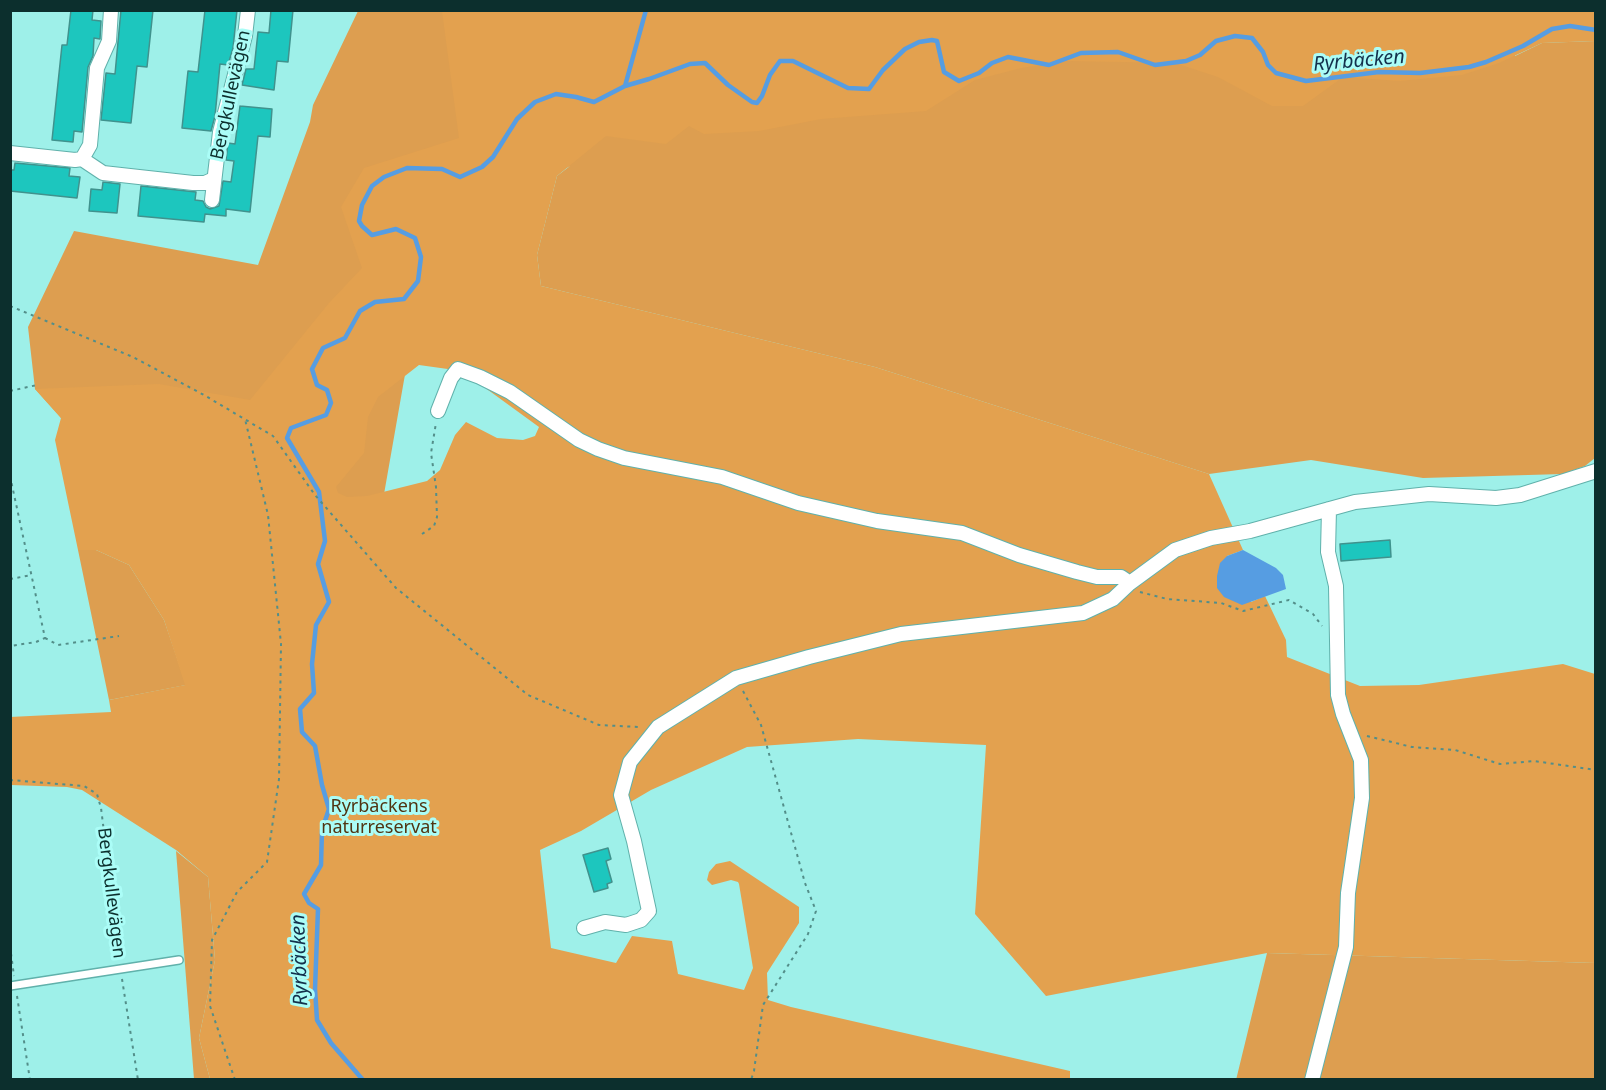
<!DOCTYPE html>
<meta charset="utf-8">
<style>
body{margin:0}
#map{position:relative;width:1606px;height:1090px;overflow:hidden;background:#9ef0e9;font-family:"Noto Sans",sans-serif}
canvas{display:block}
.frame{position:absolute;inset:0;border:12px solid #0c2f2d;pointer-events:none}
</style>
<div id="map">
<canvas width="1606" height="1090"></canvas>
<div class="frame"></div>
</div>
<script>
const ctx = document.querySelector('canvas').getContext('2d');
ctx.lineJoin = 'round';
function paint(path, color) {
  ctx.fillStyle = color;
  ctx.fill(path, 'evenodd');
}
function poly(rows) {
  const path = new Path2D();
  for (const r of rows) {
    path.moveTo(r[0], r[1]);
    for (let i = 2; i < r.length; i += 2) path.lineTo(r[i], r[i + 1]);
  }
  return path;
}
function strokePath(path, color, width, dash) {
  ctx.strokeStyle = color;
  ctx.lineWidth = width;
  ctx.lineCap = dash ? 'butt' : 'round';
  ctx.setLineDash(dash || []);
  ctx.stroke(path);
}
function drawText(font, color, halo, rows, align = 'center') {
  ctx.font = font + ' "Noto Sans",sans-serif';
  ctx.lineWidth = 6;
  ctx.setLineDash([]);
  ctx.textBaseline = 'middle';
  ctx.strokeStyle = halo;
  ctx.fillStyle = color;
  for (const [text, x, y, turn = 0] of rows) {
    ctx.save();
    ctx.translate(x, y);
    ctx.rotate((+turn || 0) * Math.PI / 180);
    ctx.textAlign = isNaN(turn) ? turn : align;
    if (halo) ctx.strokeText(text, 0, 0);
    ctx.fillText(text, 0, 0);
    ctx.restore();
  }
}
paint(poly([
 [1513,10,1515,56,1542,43,1595,41,1595,458,1585,466,1563,474,1423,478,1311,460,1209,474,875,367,541,286,537,255,557,176,570,166,546,179,410,346,377,534,227,966,180,483,61,418,35,389,28,327,74,231,258,265,310,122,313,105,358,11],
 [78,550,96,550,129,565,164,620,186,685,109,700],
 [176,851,208,877,215,960,199,1038,210,1079,194,1079],
 [1267,953,1595,963,1595,1079,1236,1080]
]), '#dd9e50');
paint(poly([
 [442,11,1595,11,1595,41,1542,43,1499,63,1462,75,1400,81,1343,77,1303,106,1272,106,1218,77,1175,63,1067,61,1021,68,975,80,926,111,821,119,759,131,704,134,689,126,666,144,606,136,557,176,537,255,541,286,875,367,1209,474,1243,550,1227,556,1251,602,1265,596,1286,640,1287,657,1360,686,1419,685,1563,664,1595,674,1595,963,1267,953,1046,996,975,914,986,745,858,739,747,747,651,790,581,831,540,850,551,948,616,963,632,936,672,941,678,974,744,990,753,968,739,884,738,882,731,880,712,885,707,880,709,872,716,864,730,861,799,907,799,923,767,973,768,1000,791,1007,1070,1071,1070,1079,210,1079,199,1038,215,960,208,877,176,850,82,790,67,787,11,785,10,717,111,712,109,700,185,685,164,620,129,565,96,550,78,550,55,440,61,418,35,389,159,384,250,400,329,303,362,268,341,207,364,168,459,138],
 [419,365,462,371,539,427,535,436,523,440,497,438,466,422,455,435,440,470,427,481,367,496,347,497,338,493,336,487,364,453,368,417,378,397]
]), '#e3a14f');
paint(poly([
 [1243,550,1276,568,1283,575,1286,589,1242,605,1224,597,1217,588,1217,576,1220,563,1227,556]
]), '#569de2');
strokePath(poly([
 [625,86,646,10],
 [363,1080,331,1043,317,1020,315,989,318,909,309,903,304,894,321,865,322,830,329,809,322,785,315,746,302,732,300,709,314,693,312,664,316,625,329,602,318,564,325,541,319,492,287,438,291,428,326,415,331,403,327,390,317,385,312,369,323,348,345,338,360,311,375,302,404,299,418,281,421,257,415,238,396,229,372,235,362,226,359,221,362,205,372,186,384,177,407,168,442,169,460,177,482,167,493,157,517,119,535,102,556,94,576,97,594,102,625,86,649,79,690,64,705,63,728,85,752,102,757,103,762,96,770,75,780,61,793,61,848,88,869,89,883,70,905,49,919,42,932,40,937,41,944,72,959,81,979,73,992,63,1008,57,1049,65,1081,53,1118,52,1155,65,1186,61,1200,55,1216,41,1235,36,1252,38,1263,52,1268,65,1276,73,1306,81,1379,72,1420,73,1469,67,1486,62,1523,46,1552,29,1570,26,1596,30]
]), '#569de2', 4.5);
const building = poly([
 [71,10,93,10,92,20,101,21,100,39,94,38,93,56,88,67,82,132,74,131,73,142,52,140,62,45,67,45,71,10],
 [121,10,153,10,147,67,137,66,131,123,101,120,106,73,115,74,121,10],
 [205,10,237,10,233,48,228,65,220,64,215,116,211,131,182,128,188,71,198,72,205,10],
 [271,10,293,10,288,62,277,61,274,90,242,85,246,69,254,69,258,32,269,33,271,10],
 [240,106,272,109,270,137,258,136,250,212,226,209,226,216,205,214,204,222,138,216,141,186,196,192,195,200,203,201,206,207,210,209,219,206,223,181,231,182,234,161,226,160,228,143,235,144,240,106],
 [15,163,70,168,69,176,80,177,77,198,10,191,10,170,14,170,15,163],
 [103,182,120,184,117,213,89,211,91,189,102,190,103,182],
 [1390,540,1391,557,1341,561,1340,544,1390,540],
 [608,848,611,859,606,861,612,882,607,884,608,888,594,892,583,855,608,848]
]);
paint(building, '#1dc6be');
strokePath(building, '#40928d', 1.5);
const service = poly([
 [10,986,179,960]
]);
const minor = poly([
 [111,10,109,41,97,68,90,145,82,159,103,173,193,183,205,183,214,179],
 [10,153,75,160,82,159],
 [212,200,220,132,245,36,248,10],
 [438,411,451,378,458,369,480,377,510,392,579,440,598,449,624,458,722,477,798,503,877,521,962,533,1019,555,1077,572,1097,577,1121,577,1130,583],
 [584,928,605,922,626,925,641,920,649,911,634,841,621,795,630,762,658,727,736,678,809,657,901,634,1083,613,1113,599,1130,583,1175,550,1211,538,1250,531,1355,502,1429,494,1496,498,1520,495,1596,471],
 [1312,1080,1346,947,1348,893,1362,798,1361,760,1343,714,1338,695,1336,586,1328,552,1329,509]
]);
strokePath(service, '#60b1ab', 10);
strokePath(minor, '#60b1ab', 16);
strokePath(poly([
 [10,306,133,357,204,395,273,436,315,495,396,588,528,695,599,725,640,727],
 [10,391,37,385],
 [10,476,45,638,36,642,10,646],
 [422,534,434,526,437,517,436,487,431,453,436,423],
 [10,579,32,575],
 [1140,592,1167,599,1221,603,1243,611,1289,600,1313,614,1322,626],
 [45,638,58,645,119,636],
 [743,691,761,725,805,883,816,911,808,934,763,1005,754,1071,751,1080],
 [1367,736,1412,747,1455,750,1500,764,1534,761,1596,770],
 [10,780,84,786,97,794,101,808,120,959],
 [10,946,14,976],
 [122,979,138,1080],
 [17,996,30,1080],
 [235,1080,210,1006,212,940,237,892,267,862,279,779,281,644,268,515,245,419]
]), '#538e89', 2, [3, 4.5]);
strokePath(service, '#fff', 7);
strokePath(minor, '#fff', 14);
drawText('18px', '#0c2f2d', '#abfdf7', [
 ["Bergkullevägen",231,95,-78],
 ["Bergkullevägen",111,893,83]
]);
drawText('18px', '#503412', '#abfdf7', [
 ["Ryrbäckens",379,807],
 ["naturreservat",379,828]
]);
drawText('italic 20px', '#13304c', '#abfdf7', [
 ["Ryrbäcken",1359,61,-5],
 ["Ryrbäcken",300,960,-92]
]);
</script>
